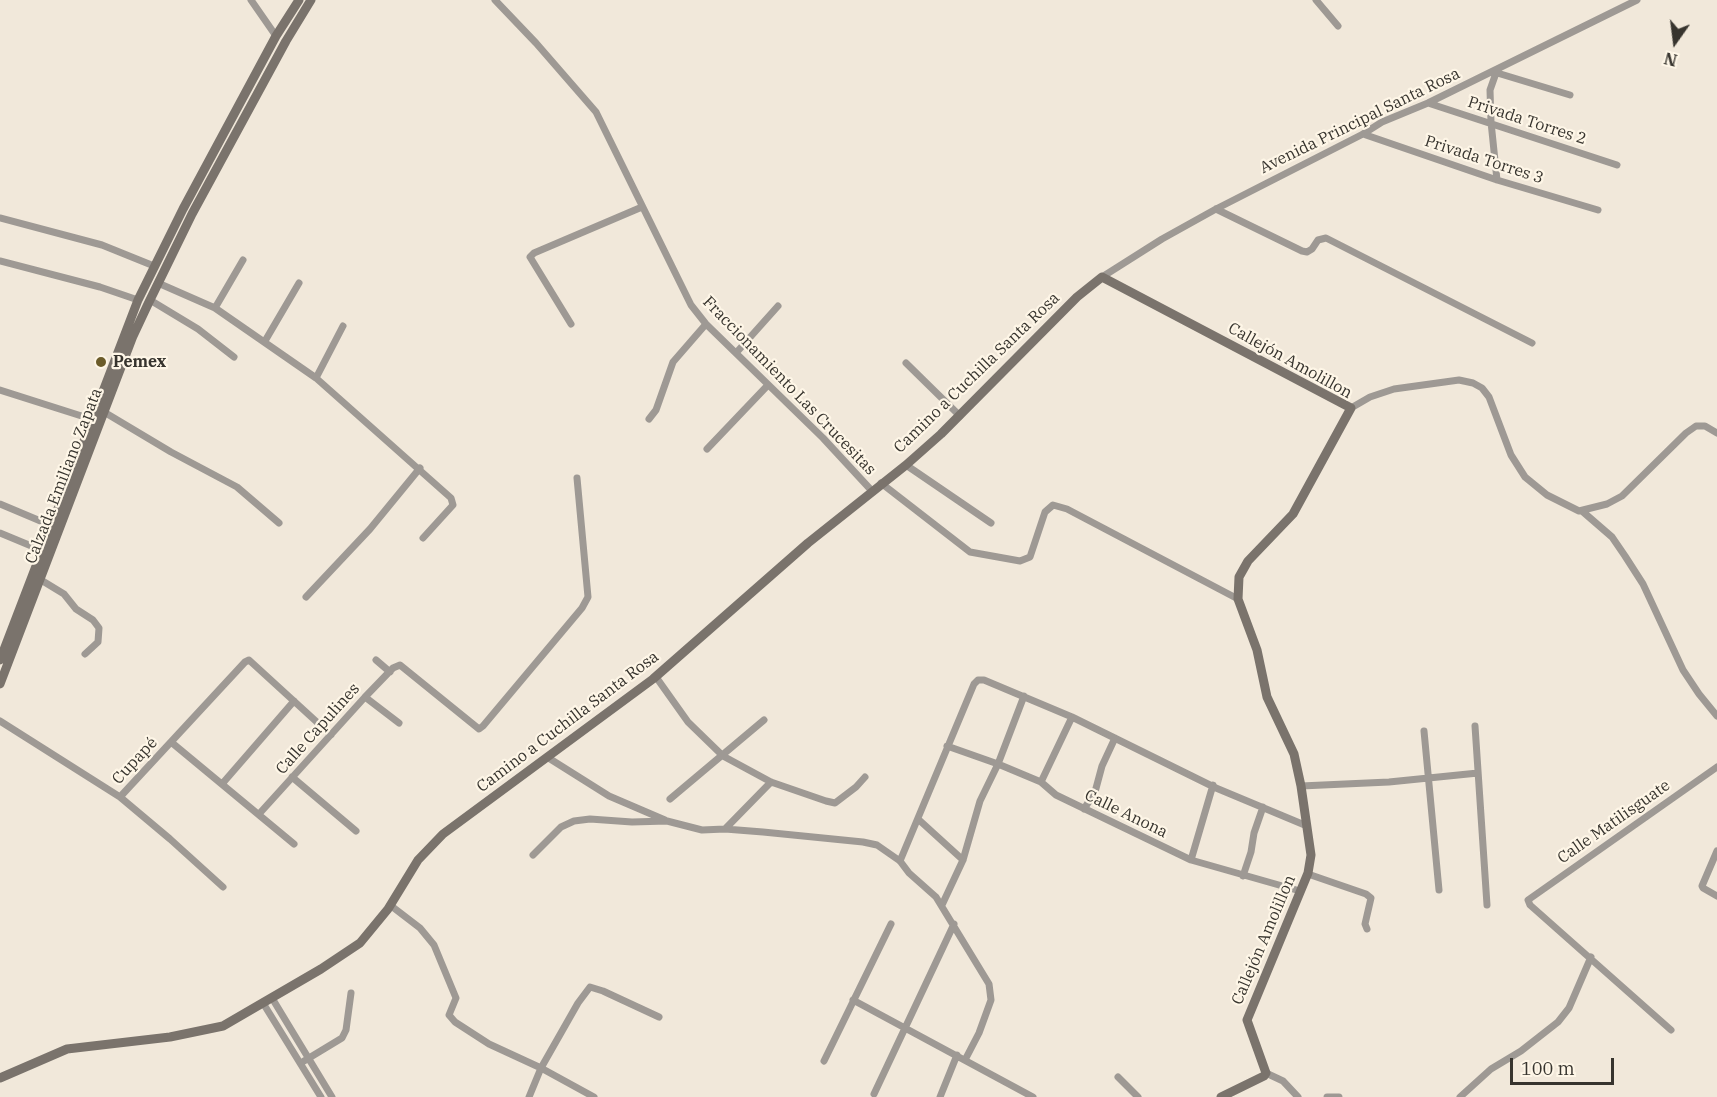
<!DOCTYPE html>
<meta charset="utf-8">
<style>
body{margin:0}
#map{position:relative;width:1717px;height:1097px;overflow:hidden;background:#f1e8da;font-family:"IBM Plex Serif",serif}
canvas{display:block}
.north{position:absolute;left:1645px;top:12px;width:60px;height:60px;-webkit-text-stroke:4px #fef6e7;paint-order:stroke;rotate:194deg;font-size:16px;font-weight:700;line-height:24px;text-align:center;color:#37342e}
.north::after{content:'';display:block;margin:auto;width:21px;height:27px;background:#37342e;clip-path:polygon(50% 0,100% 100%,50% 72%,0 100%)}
.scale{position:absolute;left:1510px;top:1058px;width:104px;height:27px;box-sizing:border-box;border:3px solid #37342e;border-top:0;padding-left:8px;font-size:18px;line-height:21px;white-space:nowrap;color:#37342e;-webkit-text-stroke:4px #fef6e7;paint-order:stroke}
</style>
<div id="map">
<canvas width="1717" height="1097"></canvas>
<div class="north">N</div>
<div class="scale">100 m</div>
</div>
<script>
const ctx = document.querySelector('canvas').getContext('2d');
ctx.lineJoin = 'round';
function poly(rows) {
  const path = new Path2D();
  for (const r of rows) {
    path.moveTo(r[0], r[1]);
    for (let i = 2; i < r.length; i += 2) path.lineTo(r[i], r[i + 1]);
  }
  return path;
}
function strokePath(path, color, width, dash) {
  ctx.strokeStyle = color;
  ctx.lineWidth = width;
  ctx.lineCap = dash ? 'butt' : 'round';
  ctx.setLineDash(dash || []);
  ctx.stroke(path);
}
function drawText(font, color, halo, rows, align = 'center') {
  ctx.font = font + ' "IBM Plex Serif",serif';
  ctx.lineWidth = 4.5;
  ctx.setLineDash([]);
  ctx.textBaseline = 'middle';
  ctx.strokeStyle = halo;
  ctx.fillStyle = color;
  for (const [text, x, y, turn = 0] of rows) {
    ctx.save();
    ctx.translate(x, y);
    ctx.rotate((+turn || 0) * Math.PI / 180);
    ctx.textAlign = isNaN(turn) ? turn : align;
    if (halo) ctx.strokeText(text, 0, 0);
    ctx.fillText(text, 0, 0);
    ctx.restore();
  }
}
strokePath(poly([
 [251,0,276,36],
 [495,0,536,43,596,112,691,305,706,324,823,438,872,491],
 [1316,0,1338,26],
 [1494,72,1570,95],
 [1496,73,1490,90,1491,122,1497,180],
 [1428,103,1617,165],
 [1363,134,1497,180,1598,210],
 [1216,209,1302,251,1307,252,1312,249,1318,240,1326,238,1532,343],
 [0,218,102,245,154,266],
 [0,261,100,287,138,300],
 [1102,277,1162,239,1216,209,1363,134,1382,122,1428,103,1637,0],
 [158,283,215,308,316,378,451,498,453,505,423,538],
 [150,300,198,329,234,357],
 [215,308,243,260],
 [571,324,530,257,534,253,642,207],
 [265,341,299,283],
 [736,353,778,306],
 [906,363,960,416],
 [316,378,343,326],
 [0,390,91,419],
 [1351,408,1370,397,1394,389,1459,380,1473,383,1482,388,1489,397,1511,455,1525,477,1547,495,1579,511,1607,504,1622,496,1686,433,1696,426,1705,426,1717,433],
 [104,412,171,452,237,487,279,523],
 [649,419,656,410,673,362,706,324],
 [707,449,768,385],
 [906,465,991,523],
 [881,483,970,552,1020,561,1030,557,1045,512,1053,505,1067,509,1238,599],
 [0,504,50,525],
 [1582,511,1612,537,1625,556,1643,584,1683,670,1699,694,1717,716],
 [0,533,41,550],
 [41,580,64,594,76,609,93,620,99,628,98,642,85,654],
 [306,597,370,529,420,468],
 [376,660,390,672],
 [656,677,688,722,723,756,771,782,826,801,835,803,856,787,865,777],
 [365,697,399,723],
 [0,721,120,797,170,839,223,887],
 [1475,726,1487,905],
 [1424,731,1439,890],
 [171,742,294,844],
 [947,746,998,764,1041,782,1056,795,1191,860,1300,891],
 [547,757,609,796,665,820],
 [292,777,356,831],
 [1041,782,1072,717],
 [222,784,294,701],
 [1301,786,1389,782,1478,773],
 [120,797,245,662,249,660,331,735],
 [670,799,764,720],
 [1084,809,1095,792,1102,766,1115,738],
 [259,814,365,697,393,668,400,665,479,729,483,726,582,608,588,597,577,478],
 [918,819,963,860],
 [725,829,771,782],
 [1717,851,1702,886,1703,888,1717,896],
 [533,855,561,827,574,821,590,819,632,822,667,821,702,830,725,829,763,832,863,842,877,845,900,861,909,873,936,897,989,984,991,1000,979,1033,965,1060],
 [1191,860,1213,785],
 [900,861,974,684,978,680,984,680,1072,717,1216,788,1307,826],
 [1308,874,1366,894,1371,898,1365,924,1367,929],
 [1243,876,1251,852,1254,833,1263,807],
 [390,905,420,928,434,945,456,998,449,1015,455,1022,489,1044,541,1068,594,1097],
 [942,905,963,860,980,801,998,764,1024,696],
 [272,998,332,1097],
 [853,1000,1033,1097],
 [263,1003,321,1097],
 [1671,1030,1530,905,1528,900,1717,767],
 [304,1061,342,1038,346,1030,351,993],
 [824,1061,891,924],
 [1266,1073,1283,1081,1298,1097],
 [1118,1077,1138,1097],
 [874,1094,954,924],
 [529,1097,541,1068,578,1003,590,987,603,991,659,1017],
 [940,1097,957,1055],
 [1327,1097,1339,1097],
 [1460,1097,1491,1069,1521,1051,1558,1022,1569,1008,1591,957]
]), '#9e9994', 7);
strokePath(poly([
 [0,660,138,300,183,209,276,36,299,0],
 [0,684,133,336,148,304,192,214,286,41,311,0],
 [0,1078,67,1049,170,1037,223,1026,321,969,360,943,388,909,418,860,443,834,653,679,808,543,906,465,941,434,1077,297,1102,277,1351,408,1293,514,1248,561,1239,577,1238,599,1257,650,1267,697,1294,754,1301,786,1311,855,1308,873,1247,1020,1266,1073,1264,1076,1221,1097]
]), '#7a736c', 9);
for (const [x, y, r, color] of [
 [101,362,6,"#6b5b29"]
]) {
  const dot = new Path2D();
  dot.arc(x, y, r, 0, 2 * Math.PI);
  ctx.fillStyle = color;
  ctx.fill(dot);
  strokePath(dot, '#fef6e7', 2);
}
drawText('16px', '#37342e', '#fef6e7', [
 ["Avenida Principal Santa Rosa",1360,121,-26],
 ["Privada Torres 2",1527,121,18],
 ["Privada Torres 3",1484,160,18],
 ["Callejón Amolillon",1290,361,29],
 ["Camino a Cuchilla Santa Rosa",977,373,-44],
 ["Fraccionamiento Las Crucesitas",789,386,46],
 ["Calzada Emiliano Zapata",64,476,-69],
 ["Camino a Cuchilla Santa Rosa",568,722,-37],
 ["Calle Capulines",318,729,-48],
 ["Cupapé",135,761,-47],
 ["Calle Anona",1126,814,26],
 ["Calle Matilisguate",1614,822,-35],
 ["Callejón Amolillon",1264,940,-67]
]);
drawText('bold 16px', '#37342e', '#fef6e7', [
 ["Pemex",113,362]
], 'left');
</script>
